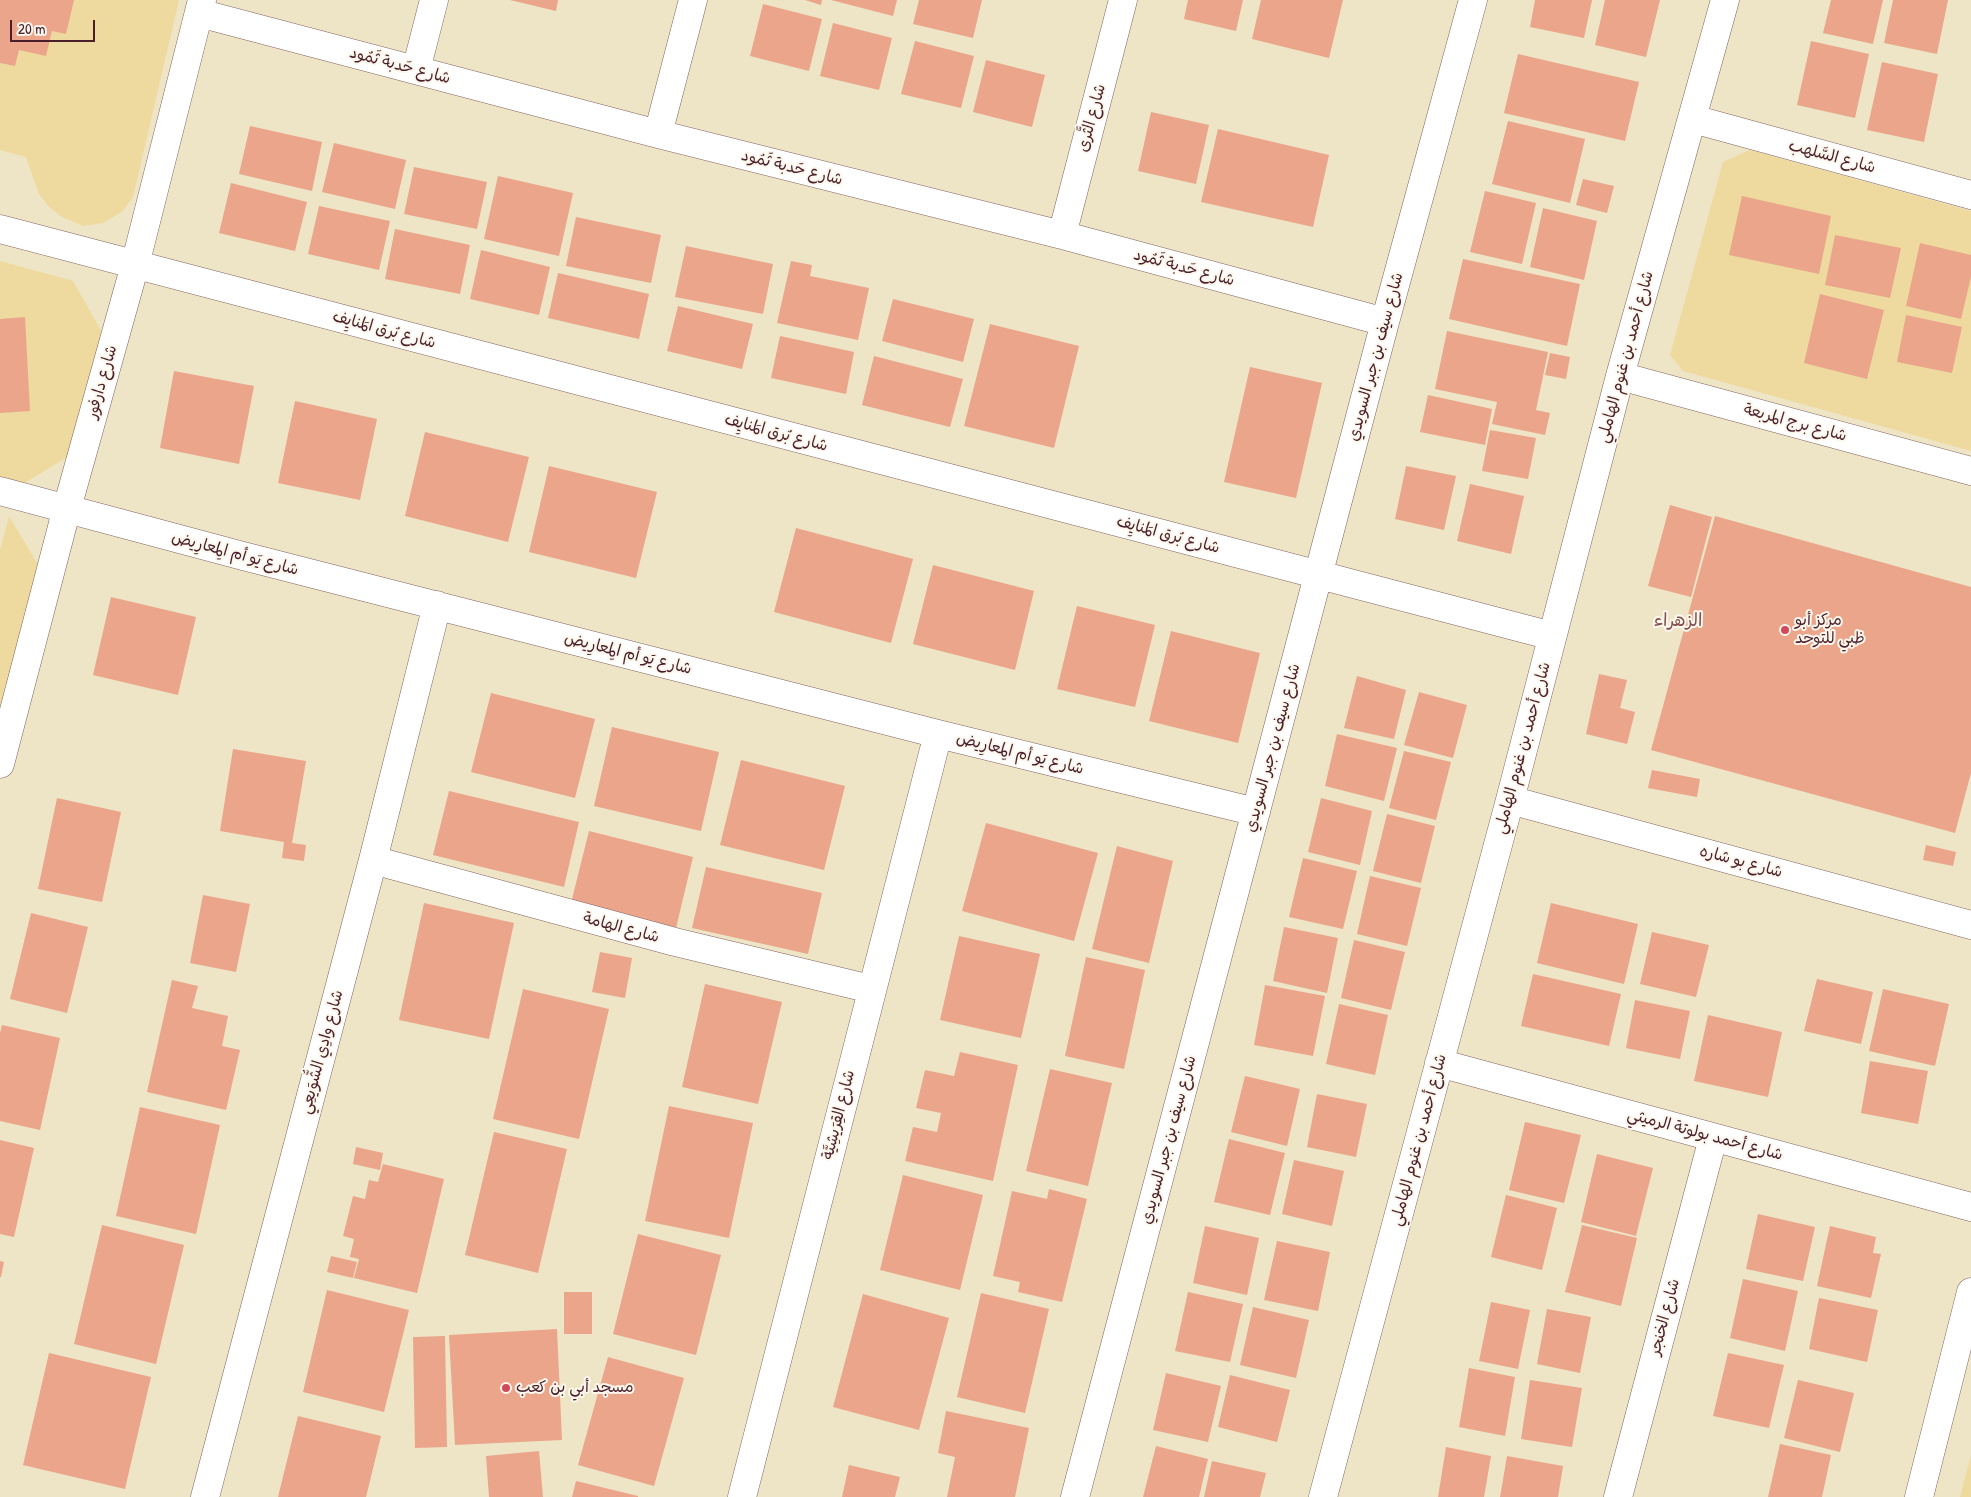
<!DOCTYPE html>
<meta charset="utf-8">
<style>
body{margin:0}
#map{position:relative;width:1971px;height:1497px;overflow:hidden;background:#eee5c6;font-family:"Patrick Hand",sans-serif}
canvas{display:block}
.scale{position:absolute;left:10px;top:20px;width:85px;height:22px;box-sizing:border-box;border:2px solid #4a1f2b;border-top:0;padding-left:6px;font-size:15px;line-height:18px;white-space:nowrap;color:#4a1f2b;-webkit-text-stroke:4px #fbf7ec;paint-order:stroke}
</style>
<div id="map">
<canvas width="1971" height="1497"></canvas>
<div class="scale">20 m</div>
</div>
<script>
const ctx = document.querySelector('canvas').getContext('2d');
ctx.lineJoin = 'round';
function paint(path, color) {
  ctx.fillStyle = color;
  ctx.fill(path, 'evenodd');
}
function poly(rows) {
  const path = new Path2D();
  for (const r of rows) {
    path.moveTo(r[0], r[1]);
    for (let i = 2; i < r.length; i += 2) path.lineTo(r[i], r[i + 1]);
  }
  return path;
}
function strokePath(path, color, width, dash) {
  ctx.strokeStyle = color;
  ctx.lineWidth = width;
  ctx.lineCap = dash ? 'butt' : 'round';
  ctx.setLineDash(dash || []);
  ctx.stroke(path);
}
function drawText(font, color, halo, rows, align = 'center') {
  ctx.font = font + ' "Patrick Hand","Playpen Sans Arabic",sans-serif';
  ctx.lineWidth = 4;
  ctx.setLineDash([]);
  ctx.textBaseline = 'middle';
  ctx.strokeStyle = halo;
  ctx.fillStyle = color;
  for (const [text, x, y, turn = 0] of rows) {
    ctx.save();
    ctx.translate(x, y);
    ctx.rotate((+turn || 0) * Math.PI / 180);
    ctx.textAlign = isNaN(turn) ? turn : align;
    if (halo) ctx.strokeText(text, 0, 0);
    ctx.fillText(text, 0, 0);
    ctx.restore();
  }
}
paint(poly([
 [0,0,179,0,133,197,123,211,103,223,83,226,62,217,49,207,39,194,26,157,0,150],
 [1750,150,1971,211,1971,451,1683,371,1670,355,1723,162],
 [0,261,73,281,103,334,72,454,20,486,0,481],
 [9,516,43,573,0,732,0,550],
 [1971,1455,1971,1497,1960,1497]
]), '#eeda9e');
paint(poly([
 [0,0,74,0,66,34,52,31,46,56,19,50,15,66,0,63],
 [510,0,558,0,556,11],
 [805,0,822,0,821,5],
 [831,0,897,0,893,16],
 [919,0,982,0,973,38,913,24],
 [1188,0,1243,0,1236,31,1184,19],
 [1261,0,1343,0,1329,58,1252,39],
 [1535,0,1592,0,1584,38,1530,27],
 [1605,0,1660,0,1646,57,1595,45],
 [1831,0,1883,0,1873,44,1823,33],
 [1893,0,1948,0,1937,54,1884,43],
 [763,4,822,19,809,71,750,56],
 [833,23,892,38,879,90,820,76],
 [915,41,974,56,961,108,901,94],
 [1811,41,1869,54,1855,118,1797,105],
 [1518,54,1639,82,1625,141,1504,113],
 [986,60,1045,75,1032,127,973,112],
 [1882,62,1938,74,1924,142,1867,130],
 [1151,112,1209,125,1196,184,1138,171],
 [1508,121,1585,139,1570,203,1492,184],
 [250,126,322,142,312,191,239,174],
 [1218,129,1329,155,1313,227,1201,202],
 [334,143,406,160,395,209,322,192],
 [414,167,487,182,477,229,404,214],
 [498,176,573,193,559,256,484,239],
 [1583,179,1614,186,1607,213,1576,205],
 [231,183,307,202,295,251,219,233],
 [1485,191,1536,203,1522,264,1470,252],
 [1742,196,1831,216,1819,274,1729,255],
 [319,206,390,221,379,270,308,254],
 [1543,208,1597,221,1584,280,1530,267],
 [576,217,661,235,651,283,566,266],
 [395,229,470,245,460,294,385,279],
 [1835,235,1901,248,1890,298,1825,285],
 [1920,243,1971,255,1971,277,1961,319,1906,306],
 [686,246,773,264,763,314,675,297],
 [481,250,550,267,539,315,470,299],
 [1463,259,1580,284,1567,346,1449,319],
 [791,261,812,265,810,276,869,288,858,340,777,323],
 [558,273,649,294,639,339,548,318],
 [1820,294,1884,310,1867,379,1804,363],
 [893,299,974,319,963,362,882,341],
 [678,306,753,324,742,369,667,351],
 [1906,315,1962,327,1952,373,1897,362],
 [25,317,30,411,0,413,0,319],
 [990,324,1079,346,1054,448,964,426],
 [1447,331,1548,352,1536,410,1550,413,1545,435,1492,424,1497,402,1435,389],
 [780,336,854,352,846,394,771,378],
 [1550,353,1570,357,1566,379,1545,375],
 [874,356,963,379,950,427,862,405],
 [1250,367,1322,383,1296,498,1224,482],
 [174,371,254,386,239,464,160,448],
 [1428,395,1492,409,1485,445,1420,432],
 [295,401,377,419,360,500,278,483],
 [1490,430,1536,438,1528,479,1482,471],
 [425,432,529,457,508,542,405,516],
 [549,466,657,492,636,578,529,552],
 [1406,466,1456,476,1444,530,1395,519],
 [1470,484,1524,496,1511,554,1457,541],
 [1670,505,1712,517,1691,597,1648,586],
 [1715,516,1971,587,1971,773,1955,833,1651,750],
 [796,528,913,559,891,643,774,612],
 [933,565,1034,591,1015,670,913,644],
 [111,597,196,617,178,695,93,675],
 [1077,606,1155,625,1135,707,1057,689],
 [1171,631,1260,653,1238,743,1149,721],
 [1599,674,1627,680,1620,708,1635,712,1627,744,1586,734],
 [1357,676,1406,690,1394,739,1344,728],
 [1419,692,1467,705,1453,758,1404,745],
 [491,693,595,719,575,798,471,772],
 [612,727,719,752,701,831,594,806],
 [1337,734,1397,748,1384,801,1325,786],
 [233,749,306,761,292,843,306,845,304,861,282,858,284,842,220,831],
 [1404,751,1451,762,1436,820,1389,808],
 [741,760,845,786,824,870,720,845],
 [1652,770,1700,779,1697,797,1648,788],
 [449,791,579,822,564,887,433,855],
 [57,798,121,812,102,902,38,889],
 [1321,798,1372,811,1360,865,1308,852],
 [1387,814,1435,826,1421,883,1373,871],
 [986,823,1098,853,1074,941,962,911],
 [589,831,693,857,676,928,571,903],
 [1926,845,1956,852,1953,866,1923,860],
 [1117,846,1173,861,1149,963,1092,949],
 [1303,858,1357,871,1343,929,1289,917],
 [706,867,822,893,808,954,692,928],
 [1370,876,1421,888,1407,946,1357,934],
 [203,895,250,904,236,972,190,963],
 [424,903,514,923,489,1039,399,1020],
 [1551,903,1638,924,1624,984,1537,963],
 [31,913,88,927,67,1013,10,999],
 [1284,927,1338,938,1327,993,1273,981],
 [1652,932,1709,945,1696,997,1640,984],
 [959,936,1040,954,1021,1038,940,1020],
 [1354,940,1405,952,1391,1010,1341,998],
 [600,952,632,958,625,998,592,992],
 [1086,957,1145,970,1124,1069,1065,1056],
 [1533,974,1621,994,1609,1046,1521,1026],
 [1817,979,1873,992,1861,1044,1804,1031],
 [172,980,198,986,192,1008,228,1016,222,1046,240,1050,226,1110,147,1092],
 [705,984,782,1002,758,1104,682,1087],
 [1265,985,1325,996,1313,1056,1254,1045],
 [523,989,609,1009,579,1139,493,1119],
 [1883,989,1949,1004,1935,1066,1869,1051],
 [1635,1000,1690,1011,1680,1059,1626,1048],
 [1339,1004,1388,1015,1375,1075,1326,1064],
 [1708,1015,1782,1032,1768,1097,1694,1081],
 [2,1025,60,1038,40,1130,0,1121,0,1033],
 [960,1052,1018,1065,993,1181,905,1161,913,1127,937,1132,941,1113,916,1108,925,1070,954,1076],
 [1870,1061,1928,1071,1918,1124,1861,1113],
 [1050,1069,1112,1083,1088,1186,1026,1171],
 [1245,1076,1300,1089,1287,1146,1231,1132],
 [1317,1094,1367,1104,1356,1157,1307,1147],
 [669,1106,753,1123,729,1238,645,1221],
 [140,1107,220,1125,196,1234,116,1216],
 [1525,1122,1581,1135,1564,1203,1509,1190],
 [494,1132,567,1149,538,1273,465,1255],
 [1229,1139,1285,1153,1270,1215,1214,1202],
 [0,1140,34,1148,14,1237,0,1234],
 [356,1147,383,1153,380,1170,353,1164],
 [1597,1154,1653,1168,1636,1236,1581,1222],
 [1294,1160,1344,1171,1332,1226,1282,1214],
 [383,1164,444,1179,417,1293,354,1278,359,1259,350,1257,354,1239,343,1236,353,1196,365,1199,369,1180,378,1182],
 [903,1175,983,1195,960,1290,880,1270],
 [1049,1189,1087,1199,1062,1302,1018,1292,1020,1282,993,1276,1012,1191,1047,1199],
 [1506,1195,1557,1208,1542,1270,1491,1257],
 [1758,1214,1815,1227,1803,1281,1746,1269],
 [102,1225,184,1245,156,1364,74,1344],
 [1582,1225,1637,1238,1621,1306,1565,1292],
 [1205,1226,1259,1238,1247,1295,1193,1283],
 [1830,1226,1876,1237,1873,1253,1881,1254,1871,1298,1817,1286],
 [638,1234,721,1255,696,1355,613,1334],
 [1277,1241,1330,1252,1318,1311,1264,1300],
 [331,1256,357,1262,353,1278,327,1272],
 [0,1261,4,1262,1,1277,0,1277],
 [1743,1279,1798,1291,1785,1351,1730,1338],
 [327,1290,409,1310,384,1412,303,1392],
 [564,1292,592,1292,592,1334,564,1334],
 [1188,1292,1243,1304,1230,1362,1175,1351],
 [981,1293,1049,1309,1025,1413,957,1397],
 [863,1294,949,1318,919,1430,833,1407],
 [1819,1298,1878,1310,1867,1362,1809,1349],
 [1491,1302,1530,1310,1518,1369,1479,1361],
 [1253,1307,1309,1320,1296,1378,1240,1365],
 [1547,1309,1591,1317,1580,1373,1537,1364],
 [557,1329,562,1440,455,1445,449,1335],
 [445,1336,447,1447,415,1448,413,1337],
 [49,1353,151,1377,125,1489,23,1465],
 [1728,1353,1784,1365,1769,1428,1713,1416],
 [608,1357,684,1378,654,1486,578,1465],
 [1469,1368,1515,1377,1505,1436,1459,1427],
 [1166,1373,1221,1386,1208,1442,1153,1430],
 [1230,1375,1290,1390,1277,1442,1218,1427],
 [1530,1380,1582,1388,1572,1447,1521,1439],
 [1798,1380,1854,1393,1840,1452,1784,1438],
 [946,1411,1029,1428,1015,1497,947,1497,955,1457,938,1453],
 [298,1416,381,1436,366,1497,278,1497],
 [1780,1444,1831,1455,1822,1497,1768,1497],
 [1156,1446,1208,1459,1199,1497,1143,1497],
 [1446,1447,1491,1456,1484,1497,1438,1497],
 [539,1451,543,1497,489,1497,486,1456],
 [1507,1456,1563,1466,1558,1497,1500,1497],
 [1212,1461,1266,1473,1260,1497,1204,1497],
 [849,1465,900,1477,895,1497,842,1497],
 [576,1481,638,1496,638,1497,572,1497]
]), '#eaa58b');
const minor = poly([
 [199,13,658,134,1062,235,1385,322],
 [416,70,434,0],
 [1693,119,1971,195],
 [658,134,693,0],
 [0,229,1552,636],
 [1062,235,1123,0],
 [1620,376,1971,471],
 [0,491,243,556,938,734,1256,812],
 [0,764,67,508,135,265,202,0],
 [1510,800,1971,925],
 [373,860,675,942,871,989],
 [1439,1063,1971,1207],
 [205,1497,373,860,437,605],
 [742,1497,938,734],
 [1075,1497,1385,322,1473,0],
 [1323,1497,1510,800,1620,376,1725,0],
 [1618,1497,1713,1138],
 [1919,1497,1971,1292]
]);
strokePath(minor, '#836461', 29);
strokePath(minor, '#fff', 28);
for (const [x, y, r, color] of [
 [1785,630,5,"#d1495b"],
 [506,1388,5,"#d1495b"]
]) {
  const dot = new Path2D();
  dot.arc(x, y, r, 0, 2 * Math.PI);
  ctx.fillStyle = color;
  ctx.fill(dot);
  strokePath(dot, '#fbf7ec', 2);
}
drawText('16px', '#4a1f2b', '#fbf7ec', [
 ["شارع حَدبة ثَمُود",400,66,15],
 ["شارع الثَّرى",1092,118,-75],
 ["شارع السَّلهب",1832,157,15],
 ["شارع حَدبة ثَمُود",792,168,14],
 ["شارع حَدبة ثَمُود",1184,268,15],
 ["شارع بُرق المَنايِف",384,330,15],
 ["شارع سيف بن جبر السويدي",1376,357,-75],
 ["شارع أحمد بن غنوم الهاملي",1626,357,-75],
 ["شارع دارفور",102,382,-74],
 ["شارع برج المربعة",1795,423,15],
 ["شارع بُرق المَنايِف",776,433,15],
 ["شارع بُرق المَنايِف",1168,535,15],
 ["شارع يَو أم المِعارِيض",235,554,15],
 ["شارع يَو أم المِعارِيض",628,654,14],
 ["شارع سيف بن جبر السويدي",1273,748,-75],
 ["شارع أحمد بن غنوم الهاملي",1523,748,-75],
 ["شارع يَو أم المِعارِيض",1020,754,14],
 ["شارع بو شاره",1741,862,15],
 ["شارع الهامة",621,928,15],
 ["شارع وادِي الشُّوَيعِي",322,1052,-75],
 ["شارع القِرَيشِيَّة",839,1115,-76],
 ["شارع أحمد بولوتة الرميثي",1705,1135,15],
 ["شارع سيف بن جبر السويدي",1169,1140,-75],
 ["شارع أحمد بن غنوم الهاملي",1419,1140,-75],
 ["شارع الخنجر",1665,1317,-75]
]);
drawText('16px', '#4a1f2b', '#fbf7ec', [
 ["مركز أبو",1795,621],
 ["ظبي للتوحد",1795,639],
 ["مسجد أبي بن كعب",516,1388]
], 'left');
drawText('18px', '#824e4d', '#fbf7ec', [
 ["الزهراء",1678,621]
]);
</script>
